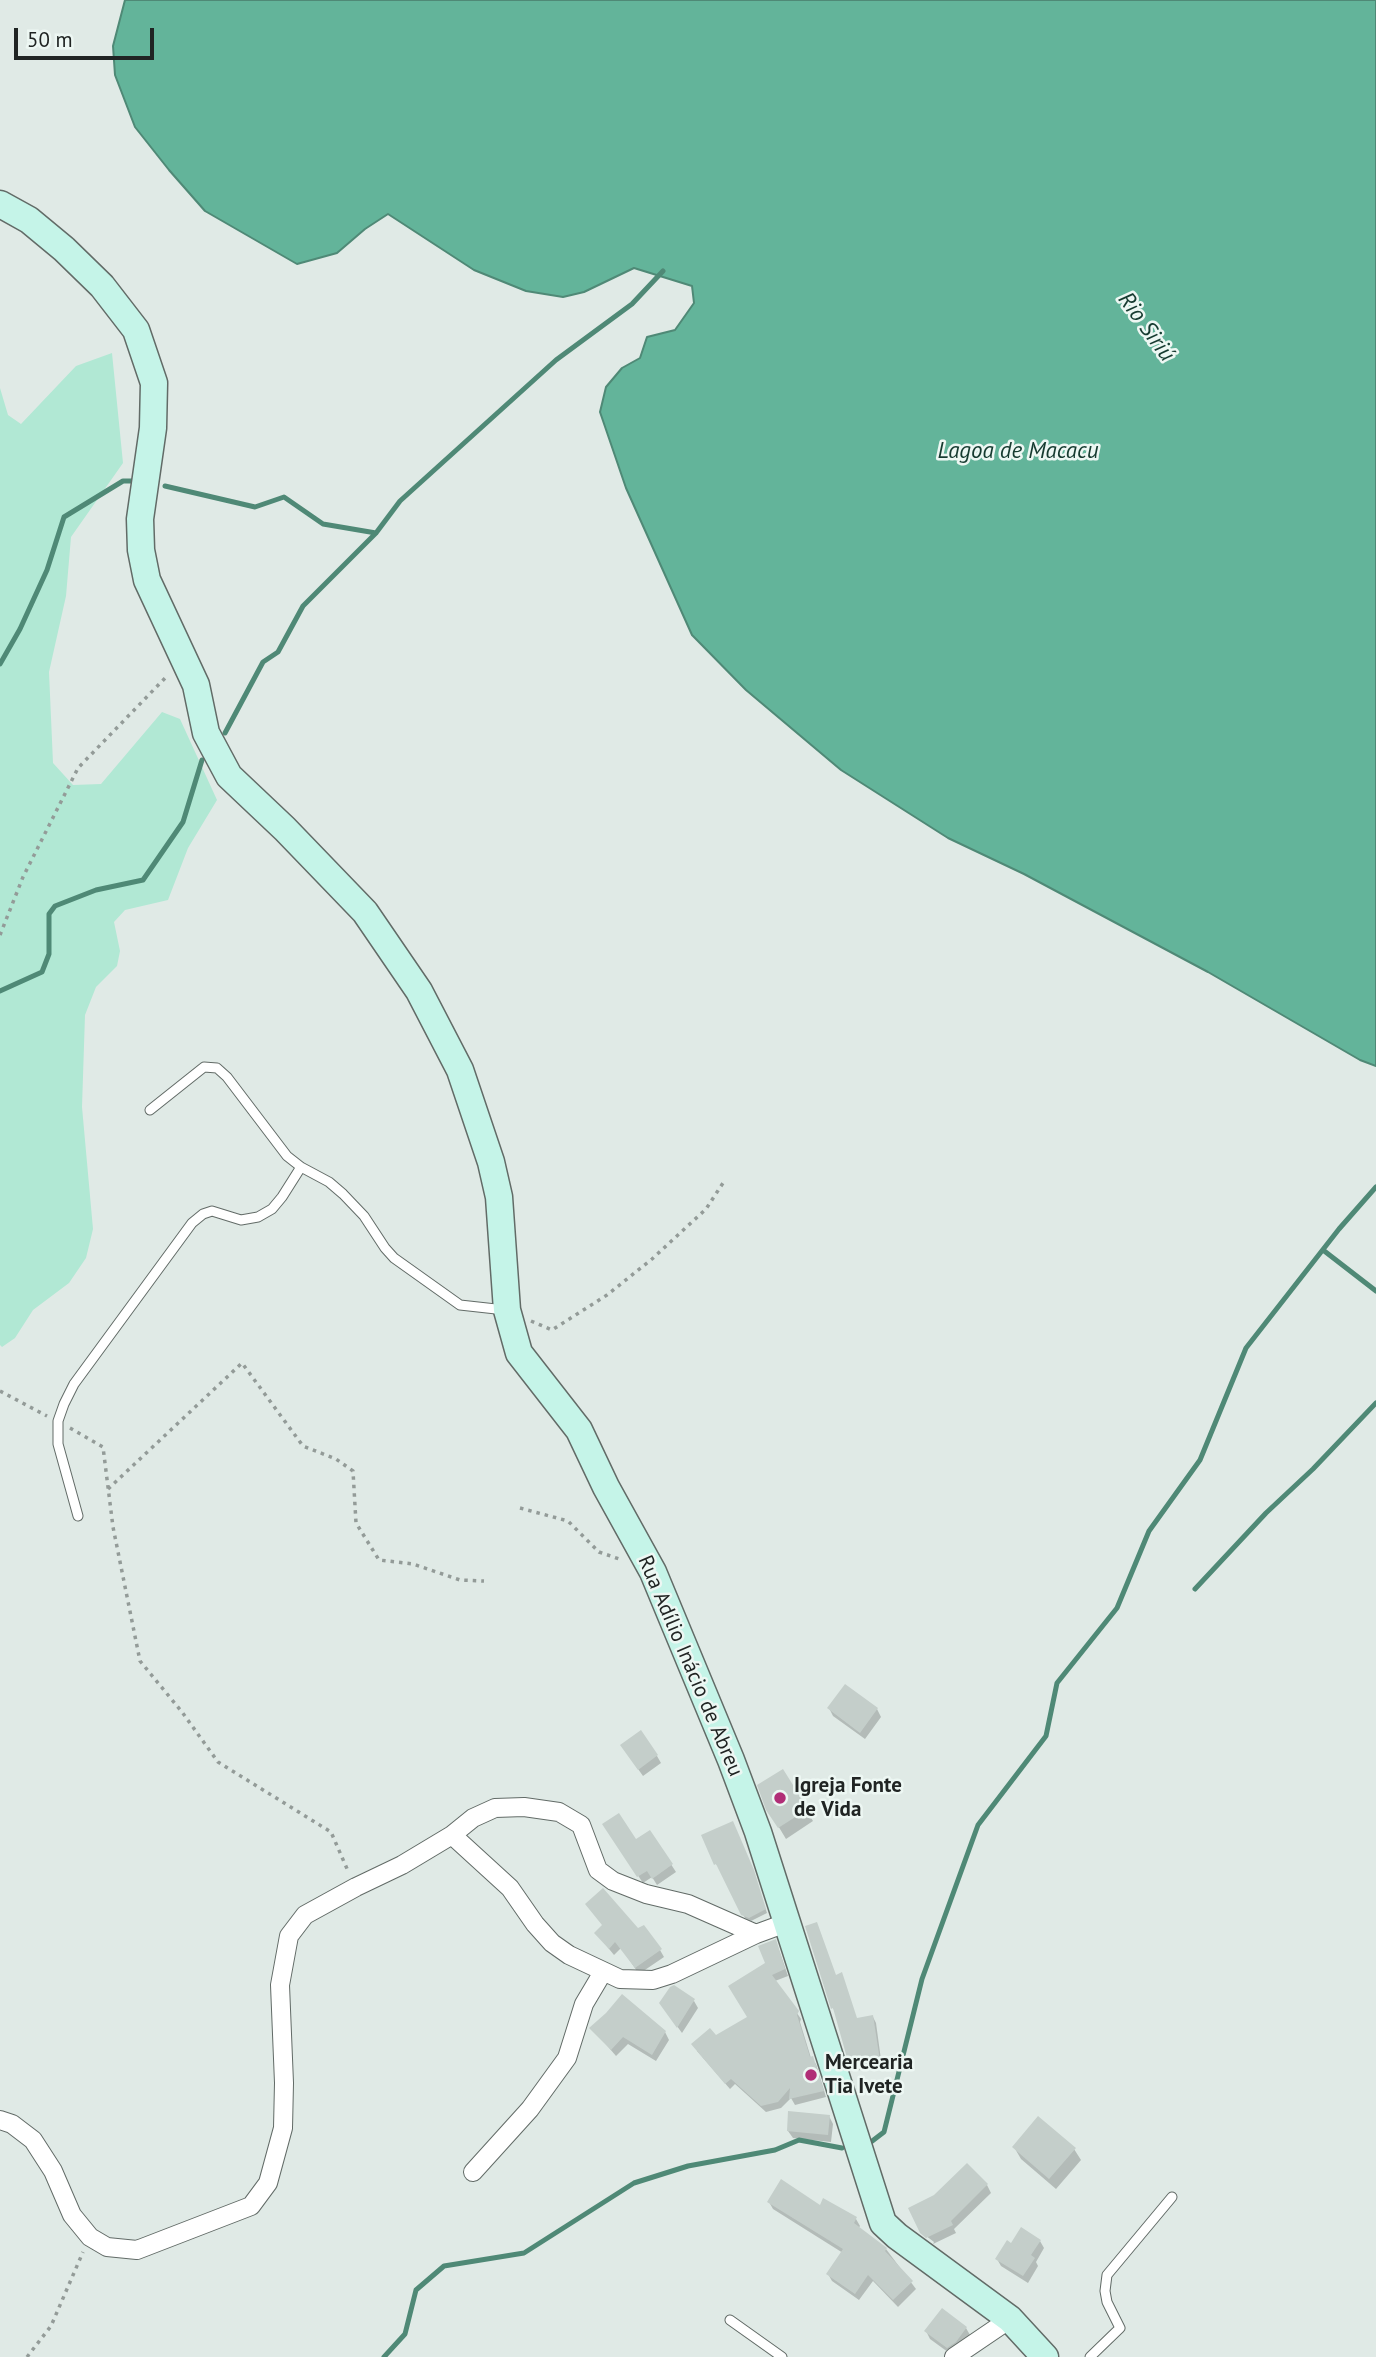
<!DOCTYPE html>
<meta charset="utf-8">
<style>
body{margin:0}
#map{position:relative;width:1376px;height:2357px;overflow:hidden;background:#e0eae6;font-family:"PT Sans",sans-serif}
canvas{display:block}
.scale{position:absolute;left:14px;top:28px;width:140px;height:32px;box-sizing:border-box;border:4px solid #202423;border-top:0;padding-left:9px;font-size:21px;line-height:24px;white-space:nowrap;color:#202423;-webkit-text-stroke:5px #edf7f3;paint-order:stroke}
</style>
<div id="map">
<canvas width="1376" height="2357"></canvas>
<div class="scale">50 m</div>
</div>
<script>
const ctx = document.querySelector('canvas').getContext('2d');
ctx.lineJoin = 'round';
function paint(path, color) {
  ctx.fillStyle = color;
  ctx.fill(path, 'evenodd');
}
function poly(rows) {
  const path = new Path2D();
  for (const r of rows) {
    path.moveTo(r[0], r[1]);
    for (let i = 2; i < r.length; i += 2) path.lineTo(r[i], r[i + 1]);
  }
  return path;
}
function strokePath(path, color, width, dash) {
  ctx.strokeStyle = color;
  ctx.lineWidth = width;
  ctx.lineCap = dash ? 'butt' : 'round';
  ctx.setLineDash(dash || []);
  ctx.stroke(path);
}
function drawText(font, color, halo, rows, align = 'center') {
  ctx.font = font + ' "PT Sans",sans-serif';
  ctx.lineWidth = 5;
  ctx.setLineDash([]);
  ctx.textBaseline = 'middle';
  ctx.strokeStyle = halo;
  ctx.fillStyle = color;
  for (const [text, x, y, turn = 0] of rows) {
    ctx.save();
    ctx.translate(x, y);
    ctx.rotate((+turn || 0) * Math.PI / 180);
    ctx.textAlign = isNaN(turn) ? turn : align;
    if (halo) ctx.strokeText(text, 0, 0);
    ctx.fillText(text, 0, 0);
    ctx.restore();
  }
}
paint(poly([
 [112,353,123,463,71,537,66,596,49,672,53,763,73,785,101,784,162,712,180,719,217,800,188,848,168,900,125,910,114,922,120,951,117,966,96,987,85,1015,82,1107,93,1229,86,1258,69,1283,33,1310,15,1338,2,1347,0,1345,0,388,8,415,21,424,76,366]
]), '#b1e8d4');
const water = poly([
 [125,0,1376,0,1376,1066,1360,1060,1208,972,1024,874,948,838,841,770,746,690,692,635,626,488,600,412,606,387,622,368,640,358,647,337,675,330,694,303,692,286,634,268,584,292,563,297,526,291,474,270,388,214,365,229,337,253,297,264,205,211,169,170,135,127,115,75,113,46,125,0]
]);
paint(water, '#63b49a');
strokePath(water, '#4f8976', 2);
paint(poly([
 [845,1686,877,1709,881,1717,865,1739,833,1716,829,1708],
 [626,1752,657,1756,661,1763,643,1776],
 [782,1771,813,1821,786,1839,768,1809],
 [609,1832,635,1841,650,1832,676,1872,657,1885,652,1877,643,1883],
 [703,1836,754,1875,767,1913,751,1921,745,1918,719,1867,716,1864],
 [638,1931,660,1950,664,1957,639,1974,621,1948,614,1955,596,1933],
 [778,1947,788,1976,775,1981,801,2019,800,2022,811,2058,816,2064,826,2097,795,2105,791,2098,781,2108,766,2112,735,2084,730,2089,697,2051,749,2017,767,1964],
 [836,1976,857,2020,873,2017,876,2023,882,2067,854,2071,851,2065,837,2015,833,2008],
 [694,2001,698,2008,682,2033,666,2011],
 [592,2028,665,2032,669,2040,656,2061,628,2044,616,2056],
 [829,2116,833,2124,831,2142,793,2138,788,2131],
 [1014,2147,1074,2149,1081,2160,1056,2189,1021,2159],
 [987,2185,991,2193,954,2229,956,2233,933,2244,934,2242,921,2232,935,2197],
 [769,2202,820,2208,856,2219,860,2226,858,2229,886,2249,916,2289,898,2307,873,2281,859,2300,832,2281,828,2274,843,2253,773,2209],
 [1040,2241,1044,2248,1036,2262,1038,2266,1028,2283,1001,2266,997,2259],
 [966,2328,970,2335,960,2349,952,2355,930,2339,926,2331]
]), '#0003');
strokePath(poly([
 [165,486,255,507,284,497,323,524,376,533],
 [0,664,20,629,47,570,64,517,123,481,135,481],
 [225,733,263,662,278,652,303,606,376,533,400,501,556,360,632,304,663,271],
 [0,991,42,972,49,954,49,914,55,906,96,890,143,880,183,822,202,760],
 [1323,1250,1376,1291],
 [1195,1589,1266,1513,1313,1469,1376,1403],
 [867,2145,884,2132,922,1979,978,1825,1046,1736,1057,1683,1117,1608,1149,1531,1200,1460,1246,1348,1339,1229,1376,1187],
 [384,2357,405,2334,416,2290,444,2266,524,2253,634,2183,688,2166,775,2150,799,2140,842,2148]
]), '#4f8976', 5);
paint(poly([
 [845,1684,878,1708,860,1733,827,1708],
 [641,1730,658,1755,638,1770,620,1745],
 [783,1769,808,1809,778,1828,766,1810,757,1785],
 [619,1813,636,1839,650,1830,673,1864,652,1879,647,1871,637,1877,602,1824],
 [733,1821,754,1870,766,1909,749,1918,741,1915,716,1864,714,1865,701,1835],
 [603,1888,638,1928,644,1925,662,1949,635,1968,615,1942,609,1949,594,1933,602,1925,585,1904],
 [817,1922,836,1975,842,1972,857,2018,873,2015,880,2061,849,2065,833,2008,831,2009,805,1926],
 [776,1939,785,1969,772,1975,799,2011,797,2015,810,2057,813,2056,824,2091,789,2099,790,2088,778,2102,761,2106,731,2079,725,2084,691,2044,710,2028,716,2035,747,2017,728,1986,765,1963,758,1946],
 [674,1985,695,1999,677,2028,659,2003,670,1987],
 [622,1994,666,2031,652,2055,623,2037,611,2050,589,2028,606,2013],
 [788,2111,830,2115,828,2135,787,2131],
 [1038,2116,1076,2148,1049,2179,1012,2147],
 [967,2163,988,2184,951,2221,953,2225,926,2238,920,2233,908,2208,934,2195],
 [781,2179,820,2205,823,2198,857,2217,854,2223,887,2248,885,2251,913,2281,893,2300,868,2275,855,2294,826,2274,843,2249,767,2202],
 [1021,2227,1041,2240,1031,2255,1035,2258,1023,2276,995,2259,1007,2240,1011,2243],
 [942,2308,967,2327,956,2342,947,2348,924,2331]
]), '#c4ceca');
const lane = poly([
 [150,1110,204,1067,217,1068,227,1077,287,1156,301,1167,329,1182,343,1194,364,1216,385,1248,394,1258,460,1305,505,1310],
 [78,1516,58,1444,58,1421,64,1404,74,1384,192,1223,203,1214,212,1211,241,1220,258,1217,272,1209,282,1197,301,1167],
 [730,2320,782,2357],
 [1090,2357,1120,2328,1107,2302,1105,2291,1107,2275,1172,2197]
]);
const street = poly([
 [452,1835,510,1888,535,1924,552,1943,569,1955,620,1979,653,1980,672,1974,756,1934],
 [0,2120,12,2124,33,2140,53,2171,72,2215,90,2237,107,2247,137,2250,251,2206,268,2183,283,2128,284,2083,280,1985,289,1936,305,1915,356,1887,402,1865,452,1835,473,1818,495,1808,524,1807,559,1812,581,1825,598,1870,613,1881,646,1894,688,1904,756,1934,786,1923],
 [473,2172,530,2109,567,2058,584,2004,603,1972],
 [954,2357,1010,2319]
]);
const secondary = poly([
 [0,204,29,220,64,249,102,286,136,330,154,383,153,428,140,519,141,550,147,580,196,685,206,733,229,776,285,829,365,912,419,991,460,1070,491,1162,499,1197,507,1310,519,1353,579,1430,606,1487,653,1572,731,1760,758,1832,883,2223,897,2236,1010,2319,1045,2357]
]);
strokePath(lane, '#626b67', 11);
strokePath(street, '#626b67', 20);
strokePath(secondary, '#626b67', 29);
strokePath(poly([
 [0,935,23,877,78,768,168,675],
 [531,1321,552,1330,607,1295,652,1259,706,1209,723,1183],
 [0,1391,47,1416],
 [70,1428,103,1447,113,1527,140,1661,182,1712,218,1762,331,1832,348,1871],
 [108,1489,242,1363,303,1446,336,1459,353,1471,356,1523,379,1560,413,1564,460,1580,484,1581],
 [520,1508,568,1521,599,1552,622,1560],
 [27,2357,51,2326,83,2252]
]), '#939b98', 3.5, [3.5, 5]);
strokePath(lane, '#fff', 9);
strokePath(street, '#fff', 18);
strokePath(secondary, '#c5f4e8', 26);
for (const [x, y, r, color] of [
 [780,1798,7,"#b12e77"],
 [811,2075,7,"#b12e77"]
]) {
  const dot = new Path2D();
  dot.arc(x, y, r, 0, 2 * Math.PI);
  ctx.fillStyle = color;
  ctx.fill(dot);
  strokePath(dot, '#edf7f3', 2.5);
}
drawText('21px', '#202423', '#edf7f3', [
 ["Rua Adílio Inácio de Abreu",690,1666,67]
]);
drawText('bold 21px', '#202423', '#edf7f3', [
 ["Igreja Fonte",794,1786],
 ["de Vida",794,1810],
 ["Mercearia",825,2063],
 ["Tia Ivete",825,2087]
], 'left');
drawText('italic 23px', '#163b30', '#edf7f3', [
 ["Rio Siriú",1146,327,54],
 ["Lagoa de Macacu",1018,451]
]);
</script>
